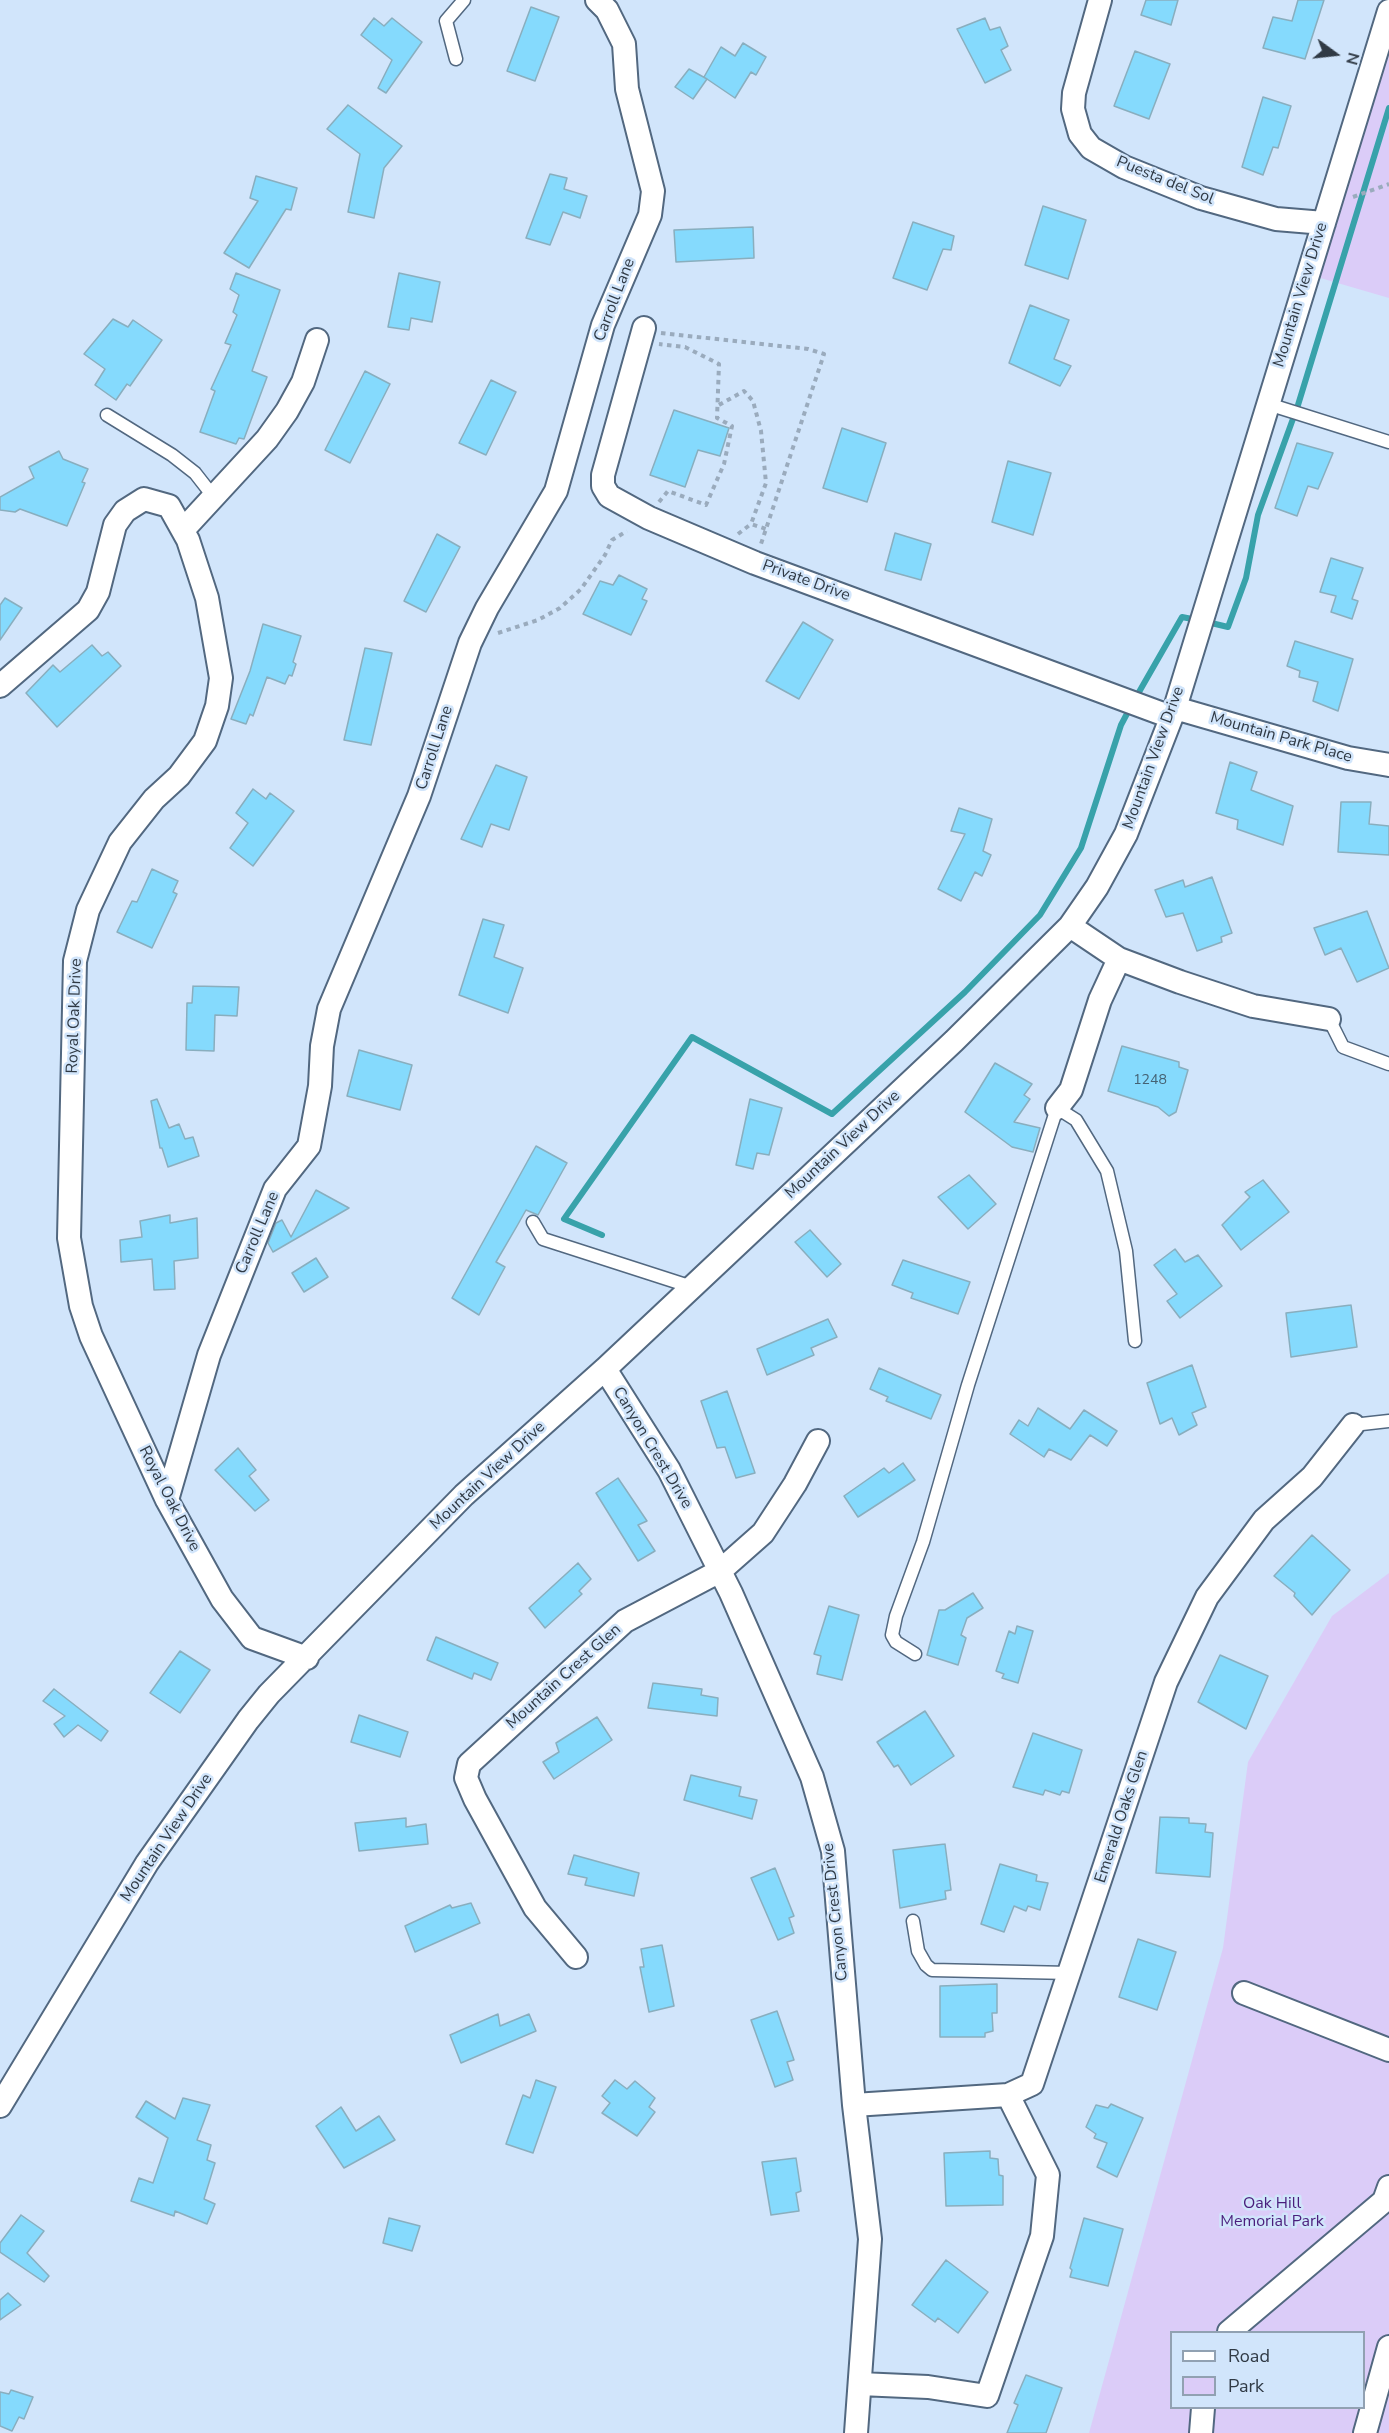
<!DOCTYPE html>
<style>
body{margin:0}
#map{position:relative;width:1389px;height:2433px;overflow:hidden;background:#d1e5fb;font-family:"Nunito Sans",sans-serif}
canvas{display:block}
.legend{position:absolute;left:1170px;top:2331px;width:195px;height:78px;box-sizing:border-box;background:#d1e5fb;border:2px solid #91a1b2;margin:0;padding:8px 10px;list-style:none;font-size:18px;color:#303a45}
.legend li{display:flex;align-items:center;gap:12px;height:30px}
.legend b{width:30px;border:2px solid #91a1b2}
.north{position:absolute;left:1305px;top:24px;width:60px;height:60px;-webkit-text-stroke:4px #d1e5fb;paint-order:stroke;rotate:105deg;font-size:16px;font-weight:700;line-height:24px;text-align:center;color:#303a45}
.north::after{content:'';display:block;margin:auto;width:21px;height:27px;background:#303a45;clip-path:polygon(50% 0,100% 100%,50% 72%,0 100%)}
</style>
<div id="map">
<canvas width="1389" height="2433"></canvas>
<ul class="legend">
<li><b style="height:8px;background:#fff"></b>Road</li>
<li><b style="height:16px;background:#dbccf8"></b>Park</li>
</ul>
<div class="north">N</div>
</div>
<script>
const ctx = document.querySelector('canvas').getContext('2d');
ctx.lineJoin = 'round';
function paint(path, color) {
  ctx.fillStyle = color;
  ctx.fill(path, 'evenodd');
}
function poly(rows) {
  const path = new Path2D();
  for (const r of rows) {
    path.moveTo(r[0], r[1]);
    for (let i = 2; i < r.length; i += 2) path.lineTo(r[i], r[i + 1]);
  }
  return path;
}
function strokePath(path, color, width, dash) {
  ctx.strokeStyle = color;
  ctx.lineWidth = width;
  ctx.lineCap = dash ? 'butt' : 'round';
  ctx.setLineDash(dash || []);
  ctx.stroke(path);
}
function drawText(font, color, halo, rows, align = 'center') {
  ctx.font = font + ' "Nunito Sans",sans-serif';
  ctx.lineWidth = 5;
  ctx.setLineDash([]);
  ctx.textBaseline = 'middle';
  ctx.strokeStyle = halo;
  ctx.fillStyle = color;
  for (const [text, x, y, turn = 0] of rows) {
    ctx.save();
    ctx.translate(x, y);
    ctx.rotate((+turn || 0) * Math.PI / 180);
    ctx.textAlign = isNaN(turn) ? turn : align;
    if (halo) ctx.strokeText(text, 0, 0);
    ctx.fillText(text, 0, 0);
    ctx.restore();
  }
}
paint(poly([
 [1389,46,1389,298,1317,277],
 [1389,1573,1389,2433,1089,2433,1223,1948,1248,1762,1332,1616],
 [1172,2332,1364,2332,1364,2408,1172,2408]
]), '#dbccf8');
strokePath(poly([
 [1207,622,1228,627,1246,578,1258,515,1298,405,1389,108],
 [1135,699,1182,617,1197,620],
 [602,1235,564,1219,692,1037,832,1114,965,992,1040,915,1081,848,1121,725,1130,708]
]), '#38a2aa', 6);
const building = poly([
 [1146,0,1178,0,1171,25,1141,15,1146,0],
 [1298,0,1324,0,1305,59,1263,48,1273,17,1292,21,1298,0],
 [531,7,559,17,535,81,507,71,531,7],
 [374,18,384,26,392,18,422,42,386,93,378,88,392,60,361,35,374,18],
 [985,18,990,30,1000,27,1008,46,1001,50,1011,70,985,83,957,29,985,18],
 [743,43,766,57,756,75,751,72,735,98,704,77,721,47,735,56,743,43],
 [1135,51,1170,64,1149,119,1114,106,1135,51],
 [689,69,707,79,693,99,675,87,689,69],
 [1263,97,1291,106,1278,148,1273,147,1263,175,1242,167,1263,97],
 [348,105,402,146,384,168,374,218,348,212,360,154,327,129,348,105],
 [550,174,567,178,564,189,587,196,580,218,563,212,550,245,526,238,550,174],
 [256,176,297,188,291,210,286,209,249,268,224,253,258,201,250,198,256,176],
 [1043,206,1086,220,1068,279,1025,265,1043,206],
 [913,222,954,236,951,250,943,249,927,290,893,278,913,222],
 [753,227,754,258,676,262,674,230,753,227],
 [236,273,280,290,252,371,267,377,244,439,239,438,236,444,200,432,215,391,211,389,231,345,225,343,237,315,233,312,239,295,230,289,236,273],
 [399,273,440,282,432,322,411,318,409,330,388,327,399,273],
 [1030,305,1069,320,1054,359,1071,366,1060,386,1009,363,1030,305],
 [113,319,128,327,133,320,162,340,130,386,127,384,116,400,95,385,105,369,84,354,113,319],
 [365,371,390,384,350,463,325,450,365,371],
 [491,380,516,392,486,455,459,443,491,380],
 [674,410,729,428,720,456,698,450,685,487,650,475,674,410],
 [842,428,886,443,867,502,823,488,842,428],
 [1297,443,1333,453,1318,489,1308,486,1297,516,1275,508,1297,443],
 [59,451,63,459,88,469,82,482,85,483,67,526,20,509,15,512,0,510,0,497,34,478,29,467,59,451],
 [1008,461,1051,473,1033,535,992,522,1008,461],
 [895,533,931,544,921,580,885,570,895,533],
 [437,534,460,547,426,612,404,601,437,534],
 [1331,558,1363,568,1352,599,1358,601,1352,619,1331,612,1336,596,1320,592,1331,558],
 [619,575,647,589,642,599,647,601,631,635,583,614,600,581,613,585,619,575],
 [5,598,22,608,0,640,0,605,5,598],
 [803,622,833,640,799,699,766,681,803,622],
 [263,624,301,636,293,662,296,664,292,676,289,675,285,684,267,677,253,716,250,714,246,724,231,719,250,671,263,624],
 [1295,641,1353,659,1338,711,1313,701,1318,682,1299,677,1300,671,1287,666,1295,641],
 [92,645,102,656,108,652,121,666,57,727,26,693,53,665,60,672,92,645],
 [365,648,392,653,371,745,344,740,365,648],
 [1230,762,1257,772,1251,790,1293,806,1283,845,1237,829,1238,820,1216,813,1230,762],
 [496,765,527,777,509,830,491,824,482,847,461,839,496,765],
 [253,789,266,799,270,793,294,811,253,866,230,848,248,823,236,813,253,789],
 [1341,802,1371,802,1369,824,1389,826,1389,855,1338,852,1341,802],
 [959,808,992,819,983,851,991,855,982,876,975,872,961,901,938,889,965,834,951,831,959,808],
 [152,869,178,881,173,892,177,894,152,948,117,932,132,901,137,902,152,869],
 [1212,877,1232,933,1221,937,1222,942,1197,951,1183,913,1166,917,1155,890,1183,880,1185,887,1212,877],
 [1367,911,1389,968,1357,982,1341,948,1325,955,1314,928,1367,911],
 [483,919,504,925,494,957,523,968,508,1013,459,995,483,919],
 [193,986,239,987,237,1016,215,1015,214,1051,186,1050,187,1003,192,1003,193,986],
 [1122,1046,1179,1062,1179,1067,1188,1070,1176,1112,1169,1116,1158,1107,1108,1091,1122,1046],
 [359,1050,412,1065,400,1110,347,1096,359,1050],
 [995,1063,1032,1084,1024,1095,1030,1099,1014,1122,1040,1128,1033,1152,1012,1147,965,1112,995,1063],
 [157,1099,169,1128,179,1124,185,1139,193,1137,199,1156,168,1167,162,1148,160,1148,151,1101,157,1099],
 [750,1099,782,1108,769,1155,757,1153,753,1169,736,1165,750,1099],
 [536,1146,567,1163,538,1215,526,1210,517,1226,496,1262,505,1267,479,1315,452,1298,536,1146],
 [969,1175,996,1204,968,1229,938,1197,969,1175],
 [1263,1180,1289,1212,1241,1250,1222,1225,1250,1197,1245,1192,1263,1180],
 [316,1190,349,1208,273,1252,268,1243,276,1223,282,1220,291,1237,316,1190],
 [170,1215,170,1223,197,1218,198,1258,174,1261,175,1289,154,1290,152,1259,121,1262,120,1240,142,1237,140,1221,170,1215],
 [810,1230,841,1264,827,1277,795,1242,810,1230],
 [1175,1249,1185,1262,1198,1255,1222,1286,1180,1318,1167,1301,1177,1294,1154,1265,1175,1249],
 [316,1258,328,1277,304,1292,292,1273,316,1258],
 [903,1260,970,1282,958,1314,911,1298,913,1293,892,1285,903,1260],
 [1351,1305,1357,1347,1291,1357,1286,1313,1351,1305],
 [828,1319,837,1337,811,1348,814,1355,767,1375,757,1349,828,1319],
 [1192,1365,1206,1407,1192,1413,1197,1425,1179,1435,1172,1418,1160,1424,1147,1383,1192,1365],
 [879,1368,941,1395,931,1419,886,1401,888,1397,870,1389,879,1368],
 [727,1391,755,1473,736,1478,725,1447,717,1448,701,1401,727,1391],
 [1038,1408,1070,1429,1084,1410,1117,1431,1107,1446,1090,1435,1071,1460,1049,1449,1044,1457,1010,1434,1019,1420,1028,1426,1038,1408],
 [238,1448,256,1470,249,1476,269,1500,255,1511,215,1470,238,1448],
 [903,1463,915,1480,858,1517,844,1496,884,1468,889,1473,903,1463],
 [618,1478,647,1521,638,1525,655,1551,638,1561,596,1493,618,1478],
 [1312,1535,1350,1570,1312,1615,1294,1596,1295,1593,1274,1576,1312,1535],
 [578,1563,591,1579,579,1591,582,1594,545,1628,529,1608,578,1563],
 [973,1593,983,1608,967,1618,961,1635,966,1638,958,1665,927,1655,939,1610,945,1610,973,1593],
 [829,1606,859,1615,842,1680,817,1674,821,1656,814,1654,829,1606],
 [1017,1626,1033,1631,1018,1683,1002,1678,1004,1674,996,1671,1009,1631,1015,1634,1017,1626],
 [436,1637,498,1663,491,1680,474,1673,472,1679,427,1660,436,1637],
 [180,1651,210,1670,180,1713,150,1693,180,1651],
 [1220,1655,1268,1676,1246,1729,1198,1702,1220,1655],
 [653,1683,702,1689,701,1695,718,1698,717,1716,648,1708,653,1683],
 [54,1689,108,1731,101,1741,78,1725,64,1737,54,1724,65,1716,43,1701,54,1689],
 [925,1711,954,1756,911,1785,898,1765,894,1767,877,1742,925,1711],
 [359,1715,408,1732,400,1757,351,1742,359,1715],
 [597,1717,612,1740,554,1779,543,1762,559,1752,556,1743,597,1717],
 [1033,1733,1082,1750,1069,1793,1062,1791,1060,1795,1045,1790,1043,1795,1013,1787,1033,1733],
 [691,1775,741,1787,739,1796,757,1800,752,1819,684,1800,691,1775],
 [1160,1817,1189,1818,1189,1823,1206,1824,1205,1832,1213,1833,1210,1877,1156,1873,1160,1817],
 [406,1818,406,1827,426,1824,428,1844,359,1851,355,1823,406,1818],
 [945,1844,951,1890,945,1891,946,1899,900,1908,893,1850,945,1844],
 [574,1855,639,1873,634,1896,585,1885,587,1878,568,1874,574,1855],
 [1000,1864,1037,1875,1036,1881,1048,1883,1040,1910,1028,1906,1026,1911,1014,1906,1004,1932,981,1924,1000,1864],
 [775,1868,794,1916,789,1918,794,1933,778,1940,751,1878,775,1868],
 [471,1903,480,1923,415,1952,405,1926,450,1905,452,1908,471,1903],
 [1138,1939,1176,1952,1157,2010,1119,1997,1138,1939],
 [662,1945,674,2006,649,2012,640,1967,644,1967,641,1949,662,1945],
 [997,1984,997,2013,992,2013,993,2031,985,2033,985,2037,940,2037,940,1986,997,1984],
 [777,2011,794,2060,787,2062,793,2080,775,2087,751,2020,777,2011],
 [498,2014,500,2026,529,2014,536,2031,461,2063,450,2035,498,2014],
 [536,2080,556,2087,533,2153,506,2144,523,2095,530,2098,536,2080],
 [615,2080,627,2089,635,2081,655,2098,649,2107,655,2112,637,2136,602,2113,610,2103,602,2096,615,2080],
 [183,2098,210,2105,197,2140,211,2145,207,2160,215,2163,204,2199,215,2204,207,2224,175,2211,174,2216,131,2201,139,2178,153,2183,168,2138,136,2117,146,2101,175,2119,183,2098],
 [1111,2104,1143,2118,1117,2177,1097,2167,1107,2143,1094,2138,1096,2134,1086,2127,1096,2105,1108,2108,1111,2104],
 [341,2107,356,2131,379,2116,395,2140,344,2168,316,2126,341,2107],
 [990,2151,990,2158,998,2159,999,2175,1003,2176,1003,2205,946,2206,944,2153,990,2151],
 [796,2158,801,2191,796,2193,799,2211,771,2215,762,2162,796,2158],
 [21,2215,44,2231,27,2253,49,2276,44,2282,0,2252,0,2243,21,2215],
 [389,2218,420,2226,412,2251,383,2243,389,2218],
 [1084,2218,1123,2229,1108,2286,1070,2277,1072,2270,1070,2268,1084,2218],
 [946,2260,988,2292,958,2333,938,2318,935,2322,912,2305,946,2260],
 [8,2293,21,2305,0,2320,0,2300,8,2293],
 [1026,2375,1062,2388,1046,2433,1007,2433,1018,2405,1014,2403,1026,2375],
 [11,2390,33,2397,24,2419,19,2417,12,2431,0,2426,0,2392,9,2394,11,2390]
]);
paint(building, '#85dafd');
strokePath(building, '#89aebe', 1.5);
const service = poly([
 [456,59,446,21,464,0],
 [1268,404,1389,442],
 [107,415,172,455,195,473,213,496],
 [1329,1019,1343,1047,1389,1064],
 [533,1222,543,1239,692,1287],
 [1353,1425,1389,1421],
 [915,1654,896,1642,892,1635,896,1616,923,1542,968,1385,1057,1108,1076,1120,1107,1171,1126,1251,1135,1341],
 [913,1921,918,1951,926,1965,932,1970,1070,1973]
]);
const minor = poly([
 [1100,0,1074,93,1073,109,1080,134,1091,148,1124,167,1201,198,1276,219,1324,223],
 [644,328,603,475,603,486,609,496,649,518,755,563,1171,717],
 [183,530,267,439,287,411,303,382,317,340],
 [0,686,88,610,98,592,115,525,125,511,144,499,169,506,188,540,207,598,221,678,217,706,205,741,179,776,154,799,120,842,88,910,75,961,69,1238,81,1306,91,1336,167,1500,222,1599,252,1638,307,1658],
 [1175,708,1348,758,1389,765],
 [1070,926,1119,959,1180,982,1253,1006,1329,1019],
 [1057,1108,1071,1090,1100,1000,1119,959],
 [605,1369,669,1470,731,1593,812,1777,833,1851,854,2105,870,2239,856,2433],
 [167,1500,209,1355,275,1189,309,1146,320,1086,322,1046,329,1009,419,796,470,643,487,608,556,491,603,325,650,215,653,191,627,89,624,44,607,10,597,0],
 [576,1957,535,1908,475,1799,466,1778,469,1764,625,1621,720,1571,763,1533,795,1484,818,1441],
 [1244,1993,1389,2050],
 [854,2105,1008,2095,1032,2084,1166,1682,1207,1597,1264,1520,1312,1477,1353,1425],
 [0,2106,147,1863,248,1720,269,1694,464,1495,605,1369,954,1041,1070,926,1097,887,1126,834,1175,708,1389,11],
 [1229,2332,1384,2201,1389,2187],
 [860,2384,928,2387,987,2396,1042,2236,1048,2175,1008,2095],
 [1201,2433,1203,2408],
 [1365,2433,1389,2347]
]);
strokePath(service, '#526880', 15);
strokePath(minor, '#526880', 26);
strokePath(poly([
 [1353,197,1389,184],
 [661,333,808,349,824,354,761,544],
 [719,405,744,391,753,401,761,431,766,483,751,524,766,529],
 [659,502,668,491,706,505,724,464,732,426,717,418,719,364,685,347,659,344],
 [738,534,751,524],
 [498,633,538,620,560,608,581,589,605,555,612,540,627,531]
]), '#9aabbd', 4, [4.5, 4.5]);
strokePath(service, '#fff', 12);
strokePath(minor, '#fff', 22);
drawText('14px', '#456273', null, [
 ["1248",1150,1081]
]);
drawText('16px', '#303a45', '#d1e5fb', [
 ["Puesta del Sol",1165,181,22],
 ["Mountain View Drive",1301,295,-73],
 ["Carroll Lane",615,300,-69],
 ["Private Drive",806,581,20],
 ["Mountain Park Place",1281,738,16],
 ["Carroll Lane",435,748,-72],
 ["Mountain View Drive",1154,758,-70],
 ["Royal Oak Drive",75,1016,-88],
 ["Mountain View Drive",843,1145,-43],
 ["Carroll Lane",258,1233,-67],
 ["Canyon Crest Drive",652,1448,59],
 ["Mountain View Drive",488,1476,-43],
 ["Royal Oak Drive",169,1499,63],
 ["Mountain Crest Glen",564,1677,-42],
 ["Emerald Oaks Glen",1122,1817,-72],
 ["Mountain View Drive",167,1838,-56],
 ["Canyon Crest Drive",836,1912,-96]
]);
drawText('16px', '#4a1e7c', '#d1e5fb', [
 ["Oak Hill",1272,2204],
 ["Memorial Park",1272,2222]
]);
</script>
